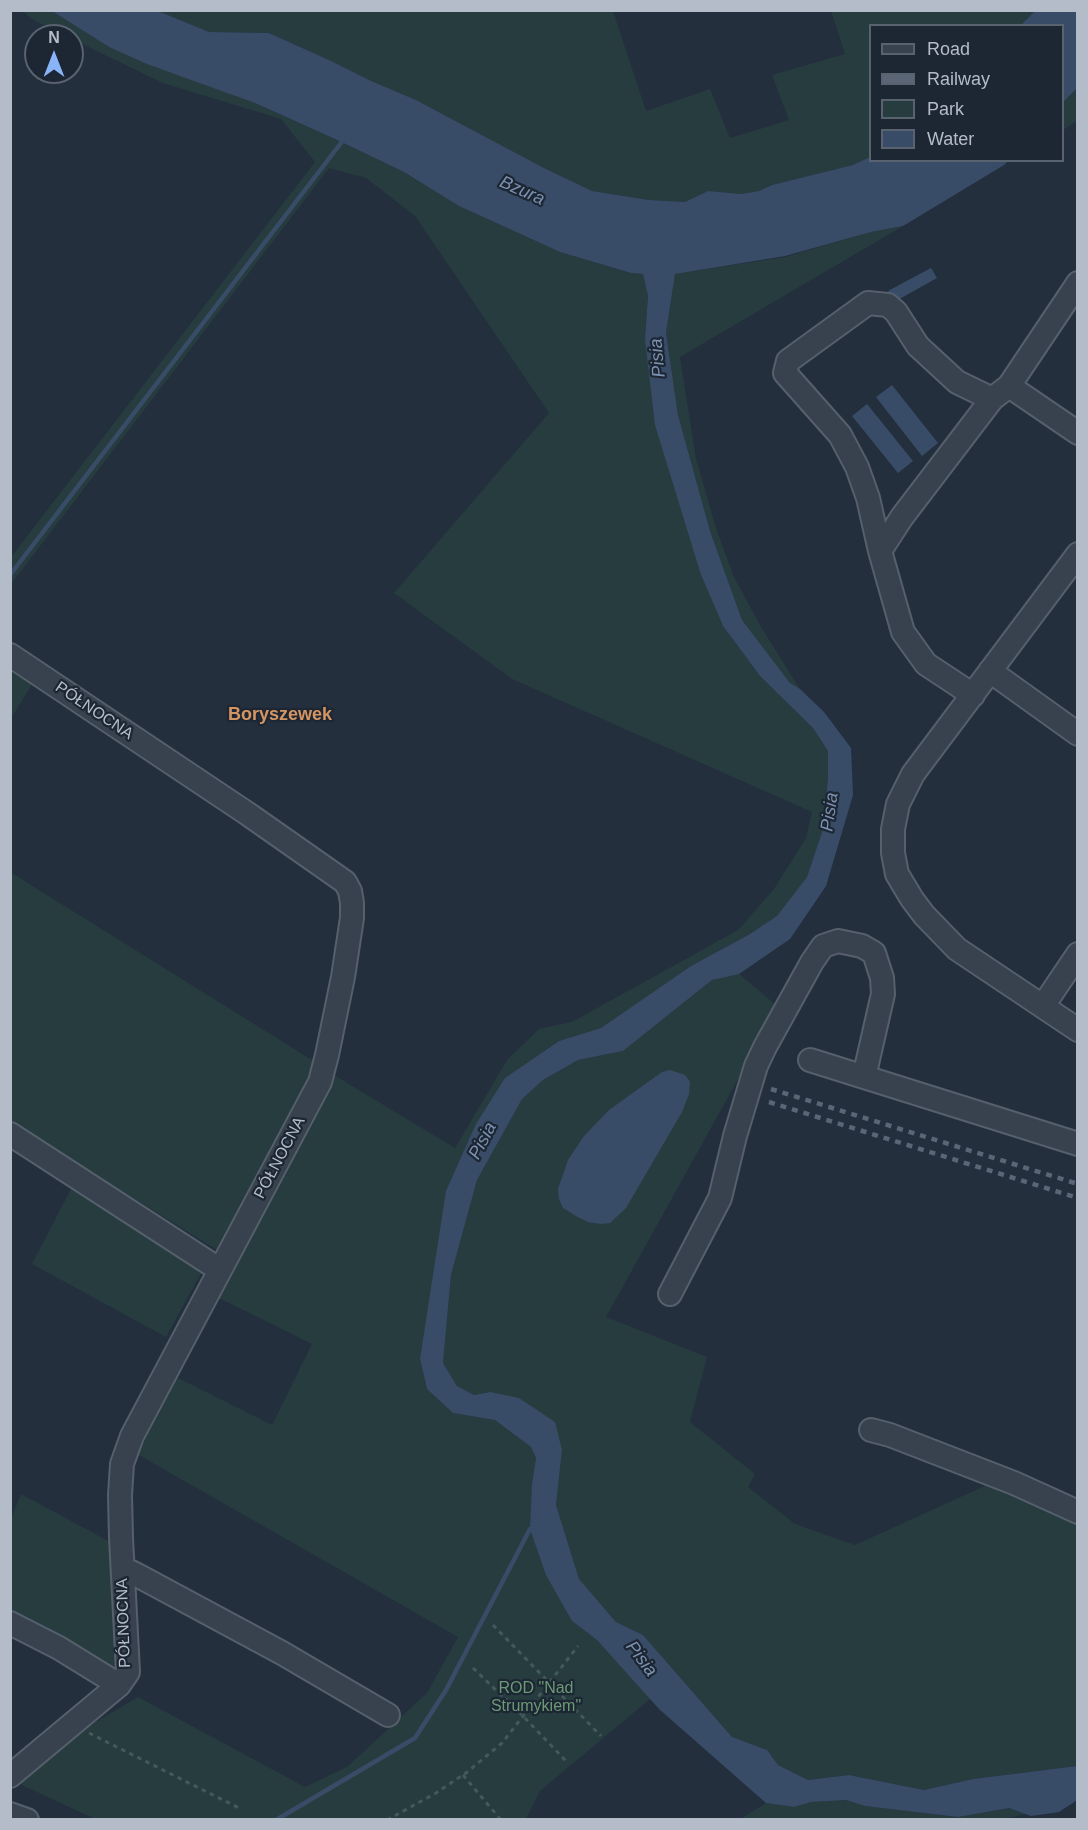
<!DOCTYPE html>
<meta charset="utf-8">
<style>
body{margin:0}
#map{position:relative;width:1088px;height:1830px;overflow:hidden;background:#242f3e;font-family:Arial,sans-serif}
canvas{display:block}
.frame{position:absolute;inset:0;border:12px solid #b4bcc9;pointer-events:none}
.legend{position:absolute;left:869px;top:24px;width:195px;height:138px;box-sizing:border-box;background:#1d2633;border:2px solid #59626f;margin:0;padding:8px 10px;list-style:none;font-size:18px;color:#b4bcc9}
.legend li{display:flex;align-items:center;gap:12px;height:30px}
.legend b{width:30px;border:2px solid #59626f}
.north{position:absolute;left:24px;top:24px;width:60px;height:60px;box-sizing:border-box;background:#1d2633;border:2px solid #59626f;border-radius:50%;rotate:0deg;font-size:16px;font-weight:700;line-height:24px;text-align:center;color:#b4bcc9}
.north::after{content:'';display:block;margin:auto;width:21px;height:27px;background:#8ab4f8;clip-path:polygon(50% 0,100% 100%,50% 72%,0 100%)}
</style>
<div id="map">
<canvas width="1088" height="1830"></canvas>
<div class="frame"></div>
<ul class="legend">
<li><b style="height:8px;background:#38414e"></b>Road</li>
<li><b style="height:8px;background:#5a6575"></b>Railway</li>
<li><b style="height:16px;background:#263c3f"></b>Park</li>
<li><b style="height:16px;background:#394c67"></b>Water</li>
</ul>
<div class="north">N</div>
</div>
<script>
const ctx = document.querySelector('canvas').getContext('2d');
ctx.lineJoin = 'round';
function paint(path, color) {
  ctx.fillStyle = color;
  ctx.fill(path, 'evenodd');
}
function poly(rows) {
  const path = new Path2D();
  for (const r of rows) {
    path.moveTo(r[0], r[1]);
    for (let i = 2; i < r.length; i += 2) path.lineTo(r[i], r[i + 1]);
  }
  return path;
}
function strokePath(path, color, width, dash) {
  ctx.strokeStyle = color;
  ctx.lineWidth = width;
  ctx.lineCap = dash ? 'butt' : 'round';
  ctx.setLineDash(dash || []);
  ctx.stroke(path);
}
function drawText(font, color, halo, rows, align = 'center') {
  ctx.font = font + ' Arial,sans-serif';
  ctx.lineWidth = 4.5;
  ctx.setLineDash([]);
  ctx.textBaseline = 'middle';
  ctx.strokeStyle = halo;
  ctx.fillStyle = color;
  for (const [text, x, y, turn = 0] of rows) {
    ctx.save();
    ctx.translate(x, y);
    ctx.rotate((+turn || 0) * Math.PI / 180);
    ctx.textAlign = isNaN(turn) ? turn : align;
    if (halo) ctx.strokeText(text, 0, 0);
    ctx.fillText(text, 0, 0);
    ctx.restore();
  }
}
paint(poly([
 [23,11,52,11,109,47,255,103,335,139,404,172,459,206,560,252,631,273,643,274,648,296,645,339,701,575,723,626,760,676,813,728,828,751,828,778,823,829,807,877,778,916,750,934,691,966,601,1028,559,1041,505,1078,420,1359,427,1389,453,1413,495,1420,531,1447,536,1458,532,1484,572,1621,597,1640,651,1698,540,1791,526,1819,95,1819,22,1785,22,1777,72,1736,138,1697,305,1787,347,1767,427,1693,458,1637,137,1454,176,1377,272,1425,312,1344,217,1297,334,1075,455,1148,507,1060,539,1029,572,1022,738,930,774,889,806,838,812,812,512,679,394,593,549,413,415,216,366,178,329,168,11,584,11,557,315,162,281,119,163,83,72,39,72,36,66,36,32,19],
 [158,11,613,11,646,111,710,89,730,138,789,120,772,75,845,54,831,11,1036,11,1021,25,870,26,870,157,854,165,772,185,759,191,741,194,708,191,685,202,649,200,592,191,544,168,416,100,369,80,329,60,269,33,209,32],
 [1077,88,1077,121,1063,130,1062,102],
 [903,226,680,357,696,459,716,528,734,577,761,627,800,689,790,683,742,620,710,531,678,415,666,333,675,274,785,257,871,232],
 [11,664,35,680,11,718],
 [10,872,320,1065,222,1253,127,1194,97,1178,11,1123],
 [737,972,778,1007,606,1317,707,1357,690,1422,755,1474,748,1487,795,1524,855,1545,989,1484,1077,1519,1077,1766,973,1779,924,1790,849,1775,808,1780,778,1765,767,1750,732,1737,643,1635,616,1622,579,1579,556,1505,562,1450,490,1392,474,1395,457,1386,443,1363,451,1275,477,1180,522,1099,543,1080,578,1060,623,1051,712,980],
 [73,1185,205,1266,166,1337,32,1264],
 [21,1494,112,1543,118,1675,11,1616,10,1521],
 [846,1800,865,1806,958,1817,1009,1808,1026,1814,999,1820,739,1820,766,1803,794,1807,811,1802]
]), '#263c3f');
paint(poly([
 [1036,10,1077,11,1077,88,1063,102,1062,26,1021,25],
 [52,11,158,11,209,32,269,33,329,60,369,80,416,100,544,168,592,191,649,200,685,202,708,191,741,194,759,191,772,185,853,165,870,157,870,160,1008,161,1004,165,903,226,871,232,785,256,675,274,666,333,678,415,710,531,742,620,790,683,800,689,824,712,851,748,853,795,826,886,790,939,739,974,712,980,623,1051,578,1060,543,1080,522,1099,477,1180,451,1275,443,1363,457,1386,474,1395,490,1392,519,1398,555,1422,562,1450,556,1505,579,1579,616,1622,643,1635,732,1737,767,1750,778,1765,808,1780,849,1775,924,1790,973,1779,1077,1766,1077,1800,1059,1812,1031,1816,1009,1808,958,1817,865,1806,846,1800,811,1802,794,1807,766,1803,659,1709,597,1640,572,1621,546,1575,530,1529,532,1484,536,1458,531,1447,495,1420,453,1413,427,1389,420,1359,446,1191,476,1124,505,1078,559,1041,601,1028,691,966,750,934,777,916,807,877,823,829,828,778,828,751,813,728,760,676,723,626,701,575,655,425,645,339,648,296,643,274,631,273,560,252,459,206,404,172,335,139,255,103,147,64,109,47],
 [931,268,937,278,894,302,888,291],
 [892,385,938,443,922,456,876,397],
 [867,404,913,461,898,473,852,416],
 [670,1070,685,1075,690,1082,689,1094,682,1112,626,1208,610,1223,601,1224,588,1222,576,1216,563,1208,559,1199,558,1189,568,1160,584,1136,609,1110,662,1072]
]), '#394c67');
strokePath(poly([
 [10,575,344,139],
 [276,1820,415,1738,446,1690,530,1529,535,1528]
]), '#394c67', 4.5);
const minor = poly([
 [1009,386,1078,433],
 [880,551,902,517,992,399,1009,386,1078,283],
 [1078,554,913,774,898,804,893,829,893,853,897,874,912,899,924,915,957,949,1078,1030],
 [10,655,248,814,345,882,350,891,352,903,352,918,343,977,327,1055,320,1082,132,1436,122,1464,120,1495,121,1538,128,1672,119,1685,59,1648,10,1623],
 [990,671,1078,734],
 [973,695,926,664,903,632,880,551,868,498,857,467,840,435,785,373,788,361,868,303,888,305,896,312,918,346,957,382,992,399],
 [1043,1006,1078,954],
 [810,1060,1078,1144],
 [10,1134,220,1270],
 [670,1294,720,1198,735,1136,756,1066,765,1047,812,962,823,946,838,941,862,946,874,953,882,978,883,994,864,1077],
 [871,1430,890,1435,1014,1483,1078,1512],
 [123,1572,131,1572,137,1575,282,1653,388,1715],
 [10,1776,119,1685],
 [10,1814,27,1820]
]);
strokePath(minor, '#565f6c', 26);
strokePath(poly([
 [493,1625,601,1736],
 [473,1668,523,1716,568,1763],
 [89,1733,241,1809],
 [463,1775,501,1820],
 [387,1820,436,1793,466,1773,502,1743,578,1646]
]), '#44595c', 3, [4.5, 4.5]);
strokePath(minor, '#38414e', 22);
strokePath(poly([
 [771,1089,1078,1184],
 [769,1102,1078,1198]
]), '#5a6575', 4.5, [6, 6]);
drawText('16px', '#b4bcc9', '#1d2633', [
 ["PÓŁNOCNA",94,711,34],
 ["PÓŁNOCNA",280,1158,-62],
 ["PÓŁNOCNA",124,1623,-92]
]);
drawText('16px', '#6b9a76', '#1d2633', [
 ["ROD \"Nad",536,1689],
 ["Strumykiem\"",536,1707]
]);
drawText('italic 18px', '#7c92b1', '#1d2633', [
 ["Bzura",522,191,24],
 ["Pisia",658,358,-95],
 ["Pisia",830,812,-82],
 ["Pisia",483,1141,-62],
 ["Pisia",641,1659,53]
]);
drawText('bold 18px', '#d59563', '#1d2633', [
 ["Boryszewek",280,715]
]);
</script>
